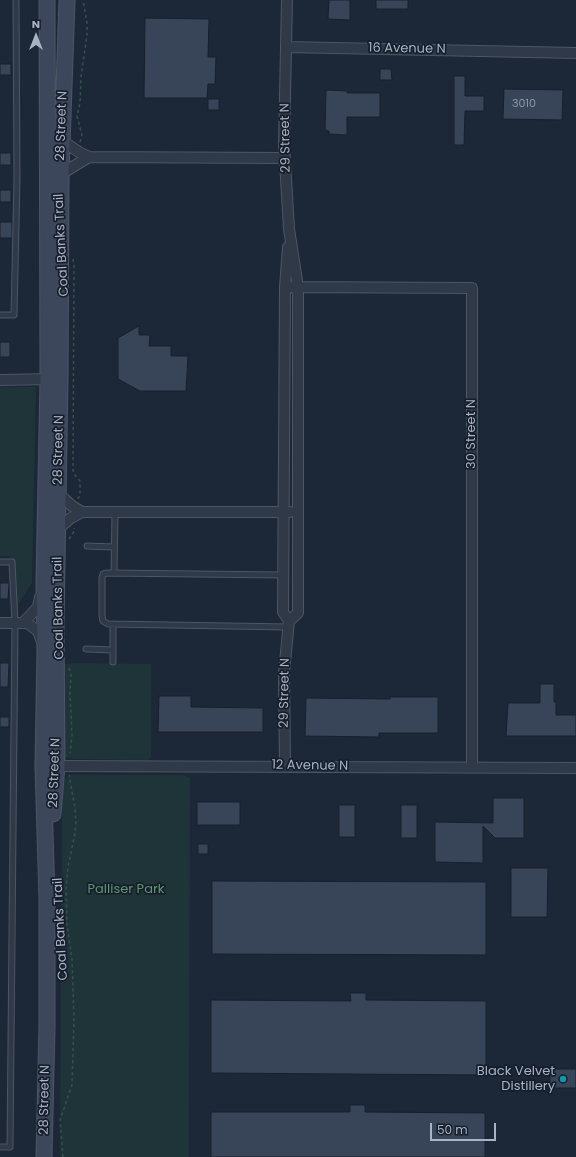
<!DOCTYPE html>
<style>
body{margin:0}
#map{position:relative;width:576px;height:1157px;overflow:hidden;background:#1c2737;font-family:Poppins,sans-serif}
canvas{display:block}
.north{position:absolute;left:16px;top:16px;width:40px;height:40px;-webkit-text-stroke:3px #161e2b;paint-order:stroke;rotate:0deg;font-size:11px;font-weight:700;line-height:16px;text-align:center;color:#a9b3c5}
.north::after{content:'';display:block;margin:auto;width:14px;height:18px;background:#a9b3c5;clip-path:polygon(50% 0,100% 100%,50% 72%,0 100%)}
.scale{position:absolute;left:430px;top:1123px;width:66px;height:18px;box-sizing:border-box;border:2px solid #a9b3c5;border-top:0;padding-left:5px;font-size:12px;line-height:14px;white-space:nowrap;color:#a9b3c5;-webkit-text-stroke:3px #161e2b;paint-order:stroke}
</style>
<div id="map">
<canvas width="576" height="1157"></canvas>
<div class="north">N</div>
<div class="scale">50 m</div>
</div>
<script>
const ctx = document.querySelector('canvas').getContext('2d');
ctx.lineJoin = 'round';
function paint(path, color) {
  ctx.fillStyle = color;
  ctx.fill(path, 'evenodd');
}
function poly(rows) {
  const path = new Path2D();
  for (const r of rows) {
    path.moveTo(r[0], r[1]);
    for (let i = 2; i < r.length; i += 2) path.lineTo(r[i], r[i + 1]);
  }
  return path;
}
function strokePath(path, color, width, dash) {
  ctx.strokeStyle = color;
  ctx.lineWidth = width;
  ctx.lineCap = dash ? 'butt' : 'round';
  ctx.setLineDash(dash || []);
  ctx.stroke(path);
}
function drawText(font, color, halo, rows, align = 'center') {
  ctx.font = font + ' Poppins,sans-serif';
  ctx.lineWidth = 3.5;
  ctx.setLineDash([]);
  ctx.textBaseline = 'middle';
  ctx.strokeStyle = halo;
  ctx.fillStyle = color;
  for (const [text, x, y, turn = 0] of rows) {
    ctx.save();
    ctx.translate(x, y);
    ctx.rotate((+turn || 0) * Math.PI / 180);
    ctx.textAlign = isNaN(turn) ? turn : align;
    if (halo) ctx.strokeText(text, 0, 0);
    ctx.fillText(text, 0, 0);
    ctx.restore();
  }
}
paint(poly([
 [0,387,36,387,32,583,17,606,13,559,8,556,0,556],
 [76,663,151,664,151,757,148,760,74,759,65,757,61,751,60,664],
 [69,775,184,775,190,778,189,1157,60,1157,62,782]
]), '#1e3438');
const building = poly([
 [329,0,350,0,350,20,328,19,329,0],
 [376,0,408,0,408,9,376,9,376,0],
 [145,18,209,19,208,57,216,57,215,84,208,84,207,98,144,98,145,18],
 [0,64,11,64,11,75,0,75,0,64],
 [380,69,391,69,392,80,380,80,380,69],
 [454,76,465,76,465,96,484,96,484,111,465,111,464,145,454,145,454,76],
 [504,89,563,90,562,120,503,119,504,89],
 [326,90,347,91,347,93,380,93,380,117,347,117,347,135,329,134,329,131,325,130,326,90],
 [208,99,219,99,219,110,208,110,208,99],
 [0,153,11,153,11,165,0,165,0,153],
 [0,190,11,190,11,202,0,202,0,190],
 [0,222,12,222,12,238,0,238,0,222],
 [139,326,139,335,150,335,149,346,171,346,171,356,188,356,186,391,140,391,118,379,118,338,139,326],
 [0,342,10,342,10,357,0,357,0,342],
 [0,583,9,583,8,599,0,599,0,583],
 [0,663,9,663,8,687,0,687,0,663],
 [540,684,554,684,554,702,556,702,556,715,576,715,576,736,506,736,508,703,540,703,540,684],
 [159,696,191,696,191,707,263,708,263,732,158,732,159,696],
 [390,697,438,697,438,733,379,733,379,737,305,736,306,698,390,699,390,697],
 [0,717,9,717,9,727,0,727,0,717],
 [493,798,524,798,524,838,495,838,483,826,483,863,435,862,435,822,493,823,493,798],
 [197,802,240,802,240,825,197,825,197,802],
 [339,805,355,805,355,837,339,837,339,805],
 [401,805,417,805,417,838,401,838,401,805],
 [198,844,208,844,208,854,198,854,198,844],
 [511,868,548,868,547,917,511,917,511,868],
 [212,881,486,882,486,955,212,954,212,881],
 [350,993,366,993,366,1000,486,1001,486,1075,211,1073,211,1000,351,1001,350,993],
 [550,1069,576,1069,576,1088,550,1088,550,1069],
 [350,1105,365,1105,365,1112,485,1113,485,1157,211,1157,211,1112,350,1112,350,1105]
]);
paint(building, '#384558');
strokePath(building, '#18202e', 1);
const service = poly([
 [0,315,14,315,17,179,16,0],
 [87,546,114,547],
 [0,562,12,562,15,623,10,1147,0,1147],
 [114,573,115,512],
 [284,575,107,573,103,574,102,578,102,616,103,621,108,624,289,627],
 [86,649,113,650,113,624],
 [113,662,113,650]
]);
const minor = poly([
 [287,0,286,47,576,53],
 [286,47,284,145,289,229,298,287,298,613,289,621],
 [61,140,79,152,89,157,285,158],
 [61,174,89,157],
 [288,247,285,287,283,612,289,621],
 [285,287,472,288,472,768],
 [0,380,54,379],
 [58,493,72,506,82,512],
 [58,529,71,518,82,512,290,512],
 [0,623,27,623,38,631,42,642],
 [23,623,38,607,40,597],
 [51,766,576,768],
 [285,766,284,673,289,621]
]);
const secondary = poly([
 [53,814,57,766,56,623,60,378,61,174,67,0],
 [44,1157,47,1026,47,899,43,766,45,652,44,582,48,380,47,0]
]);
strokePath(service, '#4d5666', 7);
strokePath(minor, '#4d5666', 12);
strokePath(secondary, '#4d5666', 17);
strokePath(poly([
 [80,142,82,135,77,116,80,103,81,77,87,35,87,23,83,0],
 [73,259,74,265,73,470,74,474,80,481,80,496,77,499],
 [69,539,75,530,74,528],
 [69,668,71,675,70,693,72,735,70,753],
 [63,1157,60,1120,72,1085,74,1018,72,960,67,924,66,888,68,867,75,833,76,823,75,808,69,775]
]), '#395053', 1.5, [3, 3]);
strokePath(service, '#303947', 5);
strokePath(minor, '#303947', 10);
strokePath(secondary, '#3d475b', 15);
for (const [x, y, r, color] of [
 [563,1079,4,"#0f9aa8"]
]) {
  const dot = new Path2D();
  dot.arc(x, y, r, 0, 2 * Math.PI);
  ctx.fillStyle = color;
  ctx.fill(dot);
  strokePath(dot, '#161e2b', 1.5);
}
drawText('11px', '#8d98aa', null, [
 ["3010",524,104]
]);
drawText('13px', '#a9b3c5', '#161e2b', [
 ["16 Avenue N",407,49,1],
 ["28 Street N",62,126,-88],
 ["29 Street N",286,138,-91],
 ["Coal Banks Trail",62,245,-93],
 ["30 Street N",472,434,-90],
 ["28 Street N",59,450,-89],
 ["Coal Banks Trail",59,608,-91],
 ["29 Street N",285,693,-89],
 ["12 Avenue N",310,766,1],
 ["28 Street N",55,773,-88],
 ["Coal Banks Trail",61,929,-93],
 ["28 Street N",45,1100,-89]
]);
drawText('13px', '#5f976e', '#161e2b', [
 ["Palliser Park",126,890]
]);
drawText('13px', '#a9b3c5', '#161e2b', [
 ["Black Velvet",555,1072],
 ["Distillery",555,1087]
], 'right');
</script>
